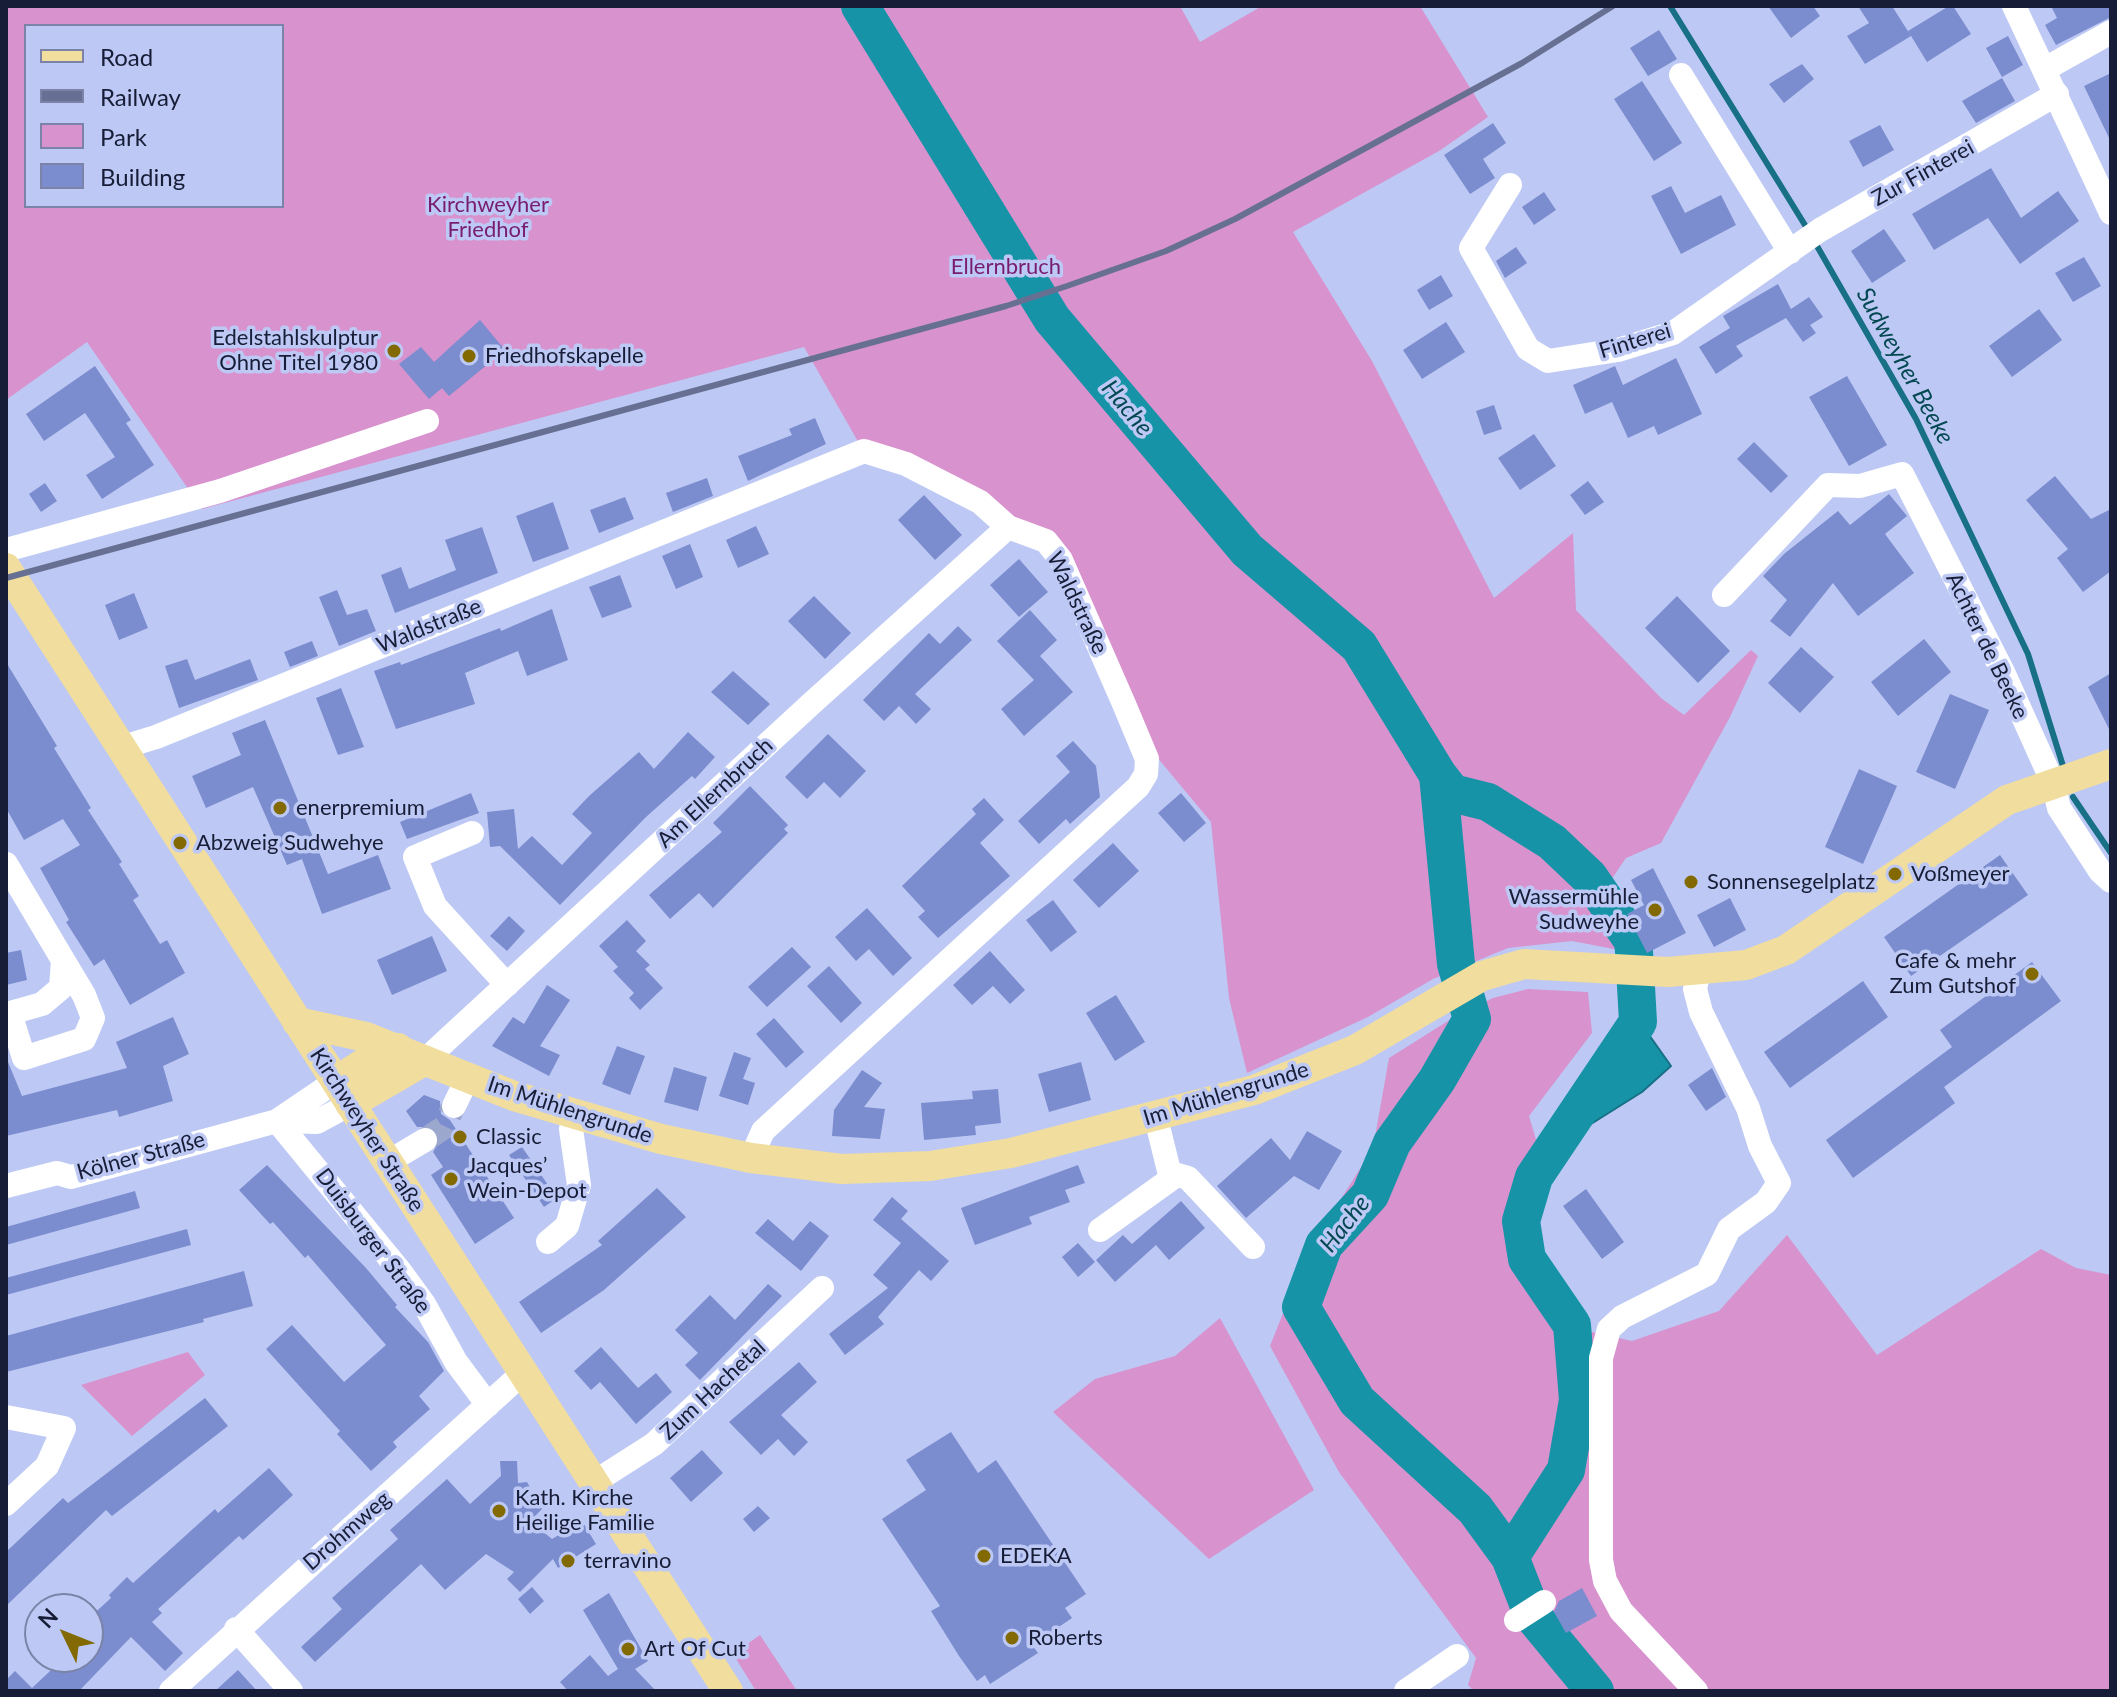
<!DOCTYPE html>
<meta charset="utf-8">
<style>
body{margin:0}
#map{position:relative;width:2117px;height:1697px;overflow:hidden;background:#bdc9f4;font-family:Lato,sans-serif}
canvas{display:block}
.frame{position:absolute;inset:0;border:8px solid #171d37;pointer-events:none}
.legend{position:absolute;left:24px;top:24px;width:260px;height:184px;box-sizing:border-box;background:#bdc9f4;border:2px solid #7b84a8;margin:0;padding:10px 14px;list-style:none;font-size:24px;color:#171d37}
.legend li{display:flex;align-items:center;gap:16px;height:40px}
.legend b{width:40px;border:2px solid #7b84a8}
.north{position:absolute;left:24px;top:1593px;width:80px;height:80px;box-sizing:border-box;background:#bdc9f4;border:2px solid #7b84a8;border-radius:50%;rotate:313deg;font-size:22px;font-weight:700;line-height:32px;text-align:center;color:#171d37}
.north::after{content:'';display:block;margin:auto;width:28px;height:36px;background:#826901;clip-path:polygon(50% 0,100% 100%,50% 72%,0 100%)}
</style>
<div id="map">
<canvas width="2117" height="1697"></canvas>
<div class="frame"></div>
<ul class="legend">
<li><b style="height:10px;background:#f1dd9e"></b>Road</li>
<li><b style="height:10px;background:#677092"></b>Railway</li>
<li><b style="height:22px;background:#d892ce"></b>Park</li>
<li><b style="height:22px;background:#7b8ccf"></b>Building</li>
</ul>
<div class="north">N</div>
</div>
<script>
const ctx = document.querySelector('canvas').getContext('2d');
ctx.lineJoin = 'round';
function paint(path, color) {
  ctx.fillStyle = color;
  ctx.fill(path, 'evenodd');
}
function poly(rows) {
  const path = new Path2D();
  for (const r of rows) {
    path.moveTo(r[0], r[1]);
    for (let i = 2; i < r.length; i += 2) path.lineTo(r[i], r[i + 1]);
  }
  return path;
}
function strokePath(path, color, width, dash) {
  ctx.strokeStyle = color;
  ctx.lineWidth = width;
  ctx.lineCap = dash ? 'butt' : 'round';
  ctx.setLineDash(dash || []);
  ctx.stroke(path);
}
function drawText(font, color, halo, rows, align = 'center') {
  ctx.font = font + ' Lato,sans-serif';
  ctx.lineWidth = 7;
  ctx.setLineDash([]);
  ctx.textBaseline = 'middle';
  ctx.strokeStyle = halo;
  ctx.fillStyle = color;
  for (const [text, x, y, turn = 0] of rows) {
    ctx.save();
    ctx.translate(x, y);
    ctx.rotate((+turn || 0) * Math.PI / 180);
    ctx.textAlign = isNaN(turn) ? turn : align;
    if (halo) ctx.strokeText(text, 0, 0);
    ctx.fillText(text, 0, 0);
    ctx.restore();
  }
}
paint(poly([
 [6,6,1180,6,1200,42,1262,6,1420,6,1488,117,1439,151,1293,232,1372,361,1494,598,1573,533,1576,610,1661,698,1684,715,1751,650,1758,656,1730,717,1661,843,1626,858,1596,902,1621,938,1624,951,1572,941,1508,948,1433,979,1368,1017,1247,1073,1229,998,1211,822,1156,756,1065,556,860,445,804,347,202,509,87,342,6,400],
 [26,26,282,26,282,206,26,206],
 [1528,989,1588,992,1592,1033,1529,1116,1540,1153,1511,1232,1527,1278,1583,1330,1632,1341,1719,1311,1787,1235,1877,1355,2041,1249,2076,1268,2111,1275,2111,1691,1474,1691,1468,1685,1476,1658,1339,1472,1270,1346,1307,1253,1373,1148,1389,1058,1459,1014,1493,998],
 [1220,1318,1314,1490,1209,1559,1053,1412,1095,1379,1175,1356],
 [188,1352,205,1375,132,1436,81,1385],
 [760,1635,797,1691,756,1691,733,1654]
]), '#d892ce');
const water = poly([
 [1630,1018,1647,1032,1671,1066,1642,1092,1591,1124,1577,1104,1613,1031,1630,1018]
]);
paint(water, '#1793a7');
strokePath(water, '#177085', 2);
strokePath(poly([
 [1670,6,1808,230],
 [1813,239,1916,419,2028,654,2063,766],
 [2073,797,2111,853]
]), '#177085', 6);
strokePath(poly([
 [860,6,1052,319,1247,550,1359,646,1438,775,1456,964,1472,1019,1437,1080,1392,1143,1370,1195,1324,1245,1301,1307,1357,1401,1475,1509,1510,1557,1533,1616,1595,1691],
 [1438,775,1452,793,1488,802,1552,842,1589,877,1633,941,1634,951,1638,1022,1534,1177,1521,1221,1527,1259,1572,1325,1578,1400,1566,1470,1510,1557]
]), '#1793a7', 38);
paint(poly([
 [1768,6,1813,6,1820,16,1791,38],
 [1858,6,1892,6,1911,36,1865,64,1847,36,1869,23],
 [1949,6,1953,6,1971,34,1927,62,1908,31],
 [2051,6,2111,6,2111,17,2056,45,2045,25,2057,18],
 [1659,30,1677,59,1648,76,1630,48],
 [2008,36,2023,65,2002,77,1986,48],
 [1802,64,1814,79,1784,103,1769,84],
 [2111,73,2111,142,2084,86],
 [2002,78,2015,101,1976,123,1962,101],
 [1642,81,1682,143,1654,161,1614,99],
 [1493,123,1506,143,1483,159,1495,178,1470,194,1444,155],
 [1880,125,1894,150,1863,167,1849,141],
 [1991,168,2021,218,2058,191,2079,221,2020,264,1988,218,1934,250,1912,214],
 [1671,186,1685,213,1721,195,1736,225,1681,254,1651,196],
 [1544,192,1556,210,1534,225,1522,207],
 [1884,229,1906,261,1872,283,1851,251],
 [1516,247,1527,263,1505,278,1496,261],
 [2084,257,2101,286,2073,302,2055,273],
 [1441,275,1453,296,1429,310,1417,290],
 [1778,284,1791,309,1809,297,1823,317,1810,325,1816,333,1803,342,1786,318,1736,346,1743,356,1716,374,1699,347,1730,328,1723,316],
 [2039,309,2062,340,2012,377,1989,346],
 [480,320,505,350,449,396,442,388,429,399,399,364,421,347,434,362],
 [1446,322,1465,352,1422,379,1403,350],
 [1676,358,1702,414,1658,435,1654,426,1628,438,1612,402,1585,414,1573,385,1615,366,1623,385],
 [95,366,131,420,126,423,154,465,102,499,86,475,115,457,85,413,44,441,26,414],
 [1847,376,1887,445,1849,466,1809,397],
 [1494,405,1502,429,1484,435,1476,411],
 [815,418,826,444,748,481,738,456,792,435,789,429],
 [1534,434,1556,466,1520,490,1498,458],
 [1754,442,1788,476,1771,493,1737,459],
 [2055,476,2091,519,2111,509,2111,571,2083,592,2057,558,2068,549,2026,500],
 [707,478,713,496,673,512,666,493],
 [1588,481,1604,502,1585,515,1570,495],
 [45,483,57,501,41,512,29,494],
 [1889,494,1907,516,1885,534,1914,573,1858,616,1833,583,1790,637,1770,621,1787,600,1763,576,1784,554,1838,511,1850,525],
 [924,495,962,535,935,560,898,520],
 [625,497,634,519,599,533,590,510],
 [553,502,569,549,533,562,516,516],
 [756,526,769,554,738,568,726,540],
 [482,527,498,573,395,613,381,575,401,567,409,589,456,570,445,540],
 [690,544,703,577,676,589,662,556],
 [1019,559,1048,592,1019,617,990,585],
 [620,575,632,607,602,618,589,587],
 [337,590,347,615,367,609,376,631,339,646,319,597],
 [134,593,148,628,119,640,105,605],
 [814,596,851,633,825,659,788,621],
 [1677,596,1730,651,1698,683,1645,628],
 [552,609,568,660,527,676,518,651,465,673,475,704,396,729,374,671,400,662,401,665,500,628,501,631],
 [1030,610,1057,640,1040,656,1073,692,1024,736,1001,709,1034,680,997,641],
 [958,626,972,640,915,694,931,709,916,724,899,706,884,721,863,700,929,633,940,644],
 [1924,639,1951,672,1898,716,1871,682],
 [312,641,318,656,290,667,284,652],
 [1801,647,1834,677,1800,713,1768,683],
 [187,659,195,680,250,659,258,680,179,708,165,666],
 [6,662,57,746,54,748,91,808,88,810,122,862,119,864,139,896,133,900,160,944,167,940,185,973,130,1005,104,959,94,966,66,922,69,920,40,868,80,845,63,819,24,840,6,808],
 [733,671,770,704,748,725,711,692],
 [2111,673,2111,733,2088,687],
 [341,688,364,747,338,755,316,698],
 [1950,694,1989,710,1955,789,1916,772],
 [265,720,328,874,378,855,391,889,322,914,302,859,287,865,253,787,206,808,192,776,241,755,232,733],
 [688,732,715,757,695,779,692,776,646,817,560,905,500,846,490,847,487,812,514,809,518,849,532,836,562,865,592,833,572,814,589,796,639,752,654,769],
 [828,734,866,771,840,798,824,782,807,799,785,777],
 [1073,741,1096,766,1100,797,1070,824,1066,819,1039,844,1018,821,1070,772,1056,756],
 [1859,769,1897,786,1863,864,1825,847],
 [750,786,788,825,784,829,788,833,713,908,699,893,670,919,649,895,722,832,713,823],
 [471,793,479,813,407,839,400,822],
 [1181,793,1206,823,1184,842,1158,813],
 [984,798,1004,820,980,843,1010,876,938,938,918,917,925,911,902,886,976,814,972,809],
 [1113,843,1139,871,1099,908,1073,880],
 [2000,855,2028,895,1911,976,1884,937],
 [1653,868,1686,933,1647,953,1627,914,1644,905,1631,880],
 [1730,898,1746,930,1714,947,1697,915],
 [1053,900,1077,932,1051,952,1026,920],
 [867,908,912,958,893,976,869,949,856,961,835,937],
 [509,916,525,931,507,951,490,936],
 [627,920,646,941,636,951,650,965,645,969,663,988,640,1010,629,998,634,993,613,971,618,967,599,946],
 [432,936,447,971,392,995,377,960],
 [792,947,811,967,767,1007,748,987],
 [21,950,27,980,6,985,6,953],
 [990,951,1025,990,1010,1004,993,986,972,1005,953,985],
 [2032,962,2061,1001,1944,1087,1955,1103,1853,1178,1826,1140,1952,1047,1940,1030],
 [829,966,862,1003,841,1023,807,986],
 [1863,981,1888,1017,1790,1088,1764,1052],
 [547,985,570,1000,540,1046,560,1055,549,1076,492,1046,513,1017,524,1024],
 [1116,995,1145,1042,1115,1061,1086,1013],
 [173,1017,189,1054,163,1066,173,1101,119,1117,117,1110,6,1136,6,1057,22,1096,127,1068,116,1042],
 [774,1018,804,1052,786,1068,756,1034],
 [617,1046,645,1056,630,1095,602,1084],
 [734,1052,751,1058,743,1079,755,1083,748,1105,719,1096],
 [1081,1062,1091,1100,1049,1112,1038,1074],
 [674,1067,707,1077,698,1111,664,1102],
 [1712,1068,1726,1097,1706,1111,1688,1085],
 [862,1070,882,1083,864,1107,885,1109,880,1139,832,1136,834,1110],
 [998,1089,1001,1123,975,1126,976,1135,924,1140,921,1103,973,1099,972,1091],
 [424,1095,440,1101,441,1114,450,1120,514,1218,475,1244,431,1175,443,1167,433,1152,440,1141,438,1133,432,1127,417,1127,406,1111],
 [1307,1131,1342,1151,1319,1190,1294,1176,1246,1218,1217,1186,1271,1138,1290,1160],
 [522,1147,557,1198,544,1207,509,1155],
 [267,1165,366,1268,397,1305,395,1307,428,1342,444,1371,419,1396,430,1409,393,1442,397,1447,371,1471,337,1434,340,1431,266,1349,292,1325,344,1382,386,1345,308,1255,305,1258,273,1222,270,1224,239,1190],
 [1078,1165,1085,1183,1065,1190,1070,1202,1029,1217,1032,1224,975,1245,961,1208],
 [657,1188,686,1217,604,1290,541,1333,519,1302,602,1245,598,1241],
 [1586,1189,1624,1242,1602,1259,1563,1206],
 [135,1191,140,1208,6,1245,6,1227],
 [892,1197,908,1211,901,1219,949,1261,931,1281,919,1270,878,1317,884,1324,845,1355,829,1334,888,1288,873,1275,901,1243,873,1220],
 [1181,1201,1205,1228,1169,1260,1156,1245,1115,1282,1096,1260,1123,1235,1132,1244],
 [768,1219,793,1241,810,1221,829,1236,801,1271,755,1233],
 [187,1229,191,1245,6,1295,6,1278],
 [1078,1243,1095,1262,1078,1277,1062,1257],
 [244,1271,253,1306,203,1319,204,1322,6,1372,6,1336],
 [768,1284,782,1296,700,1380,685,1365,698,1353,675,1330,710,1295,735,1320],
 [601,1347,638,1388,656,1373,672,1392,636,1424,600,1382,591,1390,574,1371],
 [799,1362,817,1382,781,1415,808,1442,794,1456,778,1439,761,1455,729,1422],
 [205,1398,228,1426,112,1516,106,1510,6,1606,6,1552,63,1498,68,1503],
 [951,1432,978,1473,996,1460,1086,1594,1065,1608,1072,1618,1032,1645,1038,1653,990,1684,985,1675,977,1681,959,1656,931,1611,940,1606,882,1519,926,1490,906,1460],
 [702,1450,723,1473,691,1502,670,1478],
 [500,1461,517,1461,518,1483,527,1482,542,1509,530,1521,552,1539,582,1521,596,1544,558,1568,553,1559,520,1592,507,1579,514,1572,486,1554,445,1590,421,1564,315,1662,301,1647,342,1609,332,1598,398,1539,390,1530,447,1479,470,1504,501,1476],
 [269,1468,293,1495,243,1540,239,1536,158,1609,162,1613,152,1622,183,1653,165,1671,131,1637,79,1691,6,1691,6,1680,15,1671,32,1688,65,1657,88,1657,88,1619,111,1598,109,1595,127,1577,133,1583,215,1509,218,1513],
 [758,1506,770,1518,754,1532,743,1519],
 [532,1587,544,1601,530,1614,518,1599],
 [1582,1588,1597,1616,1566,1633,1554,1612,1559,1601],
 [609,1593,648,1661,635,1669,656,1691,568,1691,560,1682,590,1655,608,1676,618,1669,583,1610],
 [238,1670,257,1691,215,1691]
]), '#7b8ccf');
strokePath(poly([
 [425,1140,443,1128,454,1106]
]), '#9ca7ce', 24, [24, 12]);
strokePath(poly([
 [2014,6,2111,213],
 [2045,69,2111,32],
 [1681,75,1790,252],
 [1510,185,1471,248,1528,349,1548,361,1618,350,1673,333,1820,230,2057,94],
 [6,550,220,491,427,421],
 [1724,595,1828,485,1860,486,1902,474,2003,672,2053,783,2059,808,2100,871,2111,881],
 [120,748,156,737,864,451,906,464,980,502,1008,527,1046,541,1061,560,1124,704,1147,759,1146,774,1138,787,763,1131,751,1158],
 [472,833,415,857,435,906,507,985],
 [6,864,63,960,84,995,93,1018,84,1039,24,1058,10,1013,42,1004,61,988,63,960],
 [424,1061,812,703,1008,527],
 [454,1106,468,1077],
 [277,1121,400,1271,424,1304,456,1362,488,1405],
 [277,1121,336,1081],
 [388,1162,425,1140],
 [1171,1173,1188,1178,1253,1247],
 [6,1186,57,1173,71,1177,277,1121,317,1122,350,1104],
 [1100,1230,1171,1179,1156,1118],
 [548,1242,567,1226,579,1185,571,1129,574,1115],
 [6,1417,64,1428,47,1466,6,1504],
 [596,1481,654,1444,822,1288],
 [1516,1620,1544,1602],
 [236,1629,291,1691],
 [171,1691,524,1372],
 [1406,1691,1457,1656],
 [1696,1691,1621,1611,1605,1581,1601,1560,1601,1358,1609,1329,1622,1317,1707,1274,1729,1229,1766,1202,1779,1183,1760,1146,1748,1108,1701,1012,1695,989,1699,971]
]), '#fff', 24);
strokePath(poly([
 [6,568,728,1691],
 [297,1022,366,1037,514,1096,661,1139,751,1158,842,1169,930,1166,1011,1153,1254,1090,1355,1050,1482,976,1524,964,1668,972,1746,965,1786,950,2007,800,2111,764],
 [336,1081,372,1058,398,1048],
 [350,1104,424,1061]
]), '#f1dd9e', 30);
strokePath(poly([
 [6,578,1006,306,1067,286,1166,251,1235,219,1522,63,1613,6]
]), '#677092', 6);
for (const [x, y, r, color] of [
 [394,351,8,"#826901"],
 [469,356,8,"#826901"],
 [280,808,8,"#826901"],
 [180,843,8,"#826901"],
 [1895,874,8,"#826901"],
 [1691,882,8,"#826901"],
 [1655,910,8,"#826901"],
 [2032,974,8,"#826901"],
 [460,1137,8,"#826901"],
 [451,1179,8,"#826901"],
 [499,1511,8,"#826901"],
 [984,1556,8,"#826901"],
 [568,1561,8,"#826901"],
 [1012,1638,8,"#826901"],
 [628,1649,8,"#826901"]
]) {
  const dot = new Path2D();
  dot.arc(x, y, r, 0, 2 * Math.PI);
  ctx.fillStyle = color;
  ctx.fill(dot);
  strokePath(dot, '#bdc9f4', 3);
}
drawText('22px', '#171d37', '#bdc9f4', [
 ["Zur Finterei",1923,173,-29],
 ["Finterei",1635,341,-17],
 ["Waldstraße",1077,603,64],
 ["Waldstraße",429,626,-22],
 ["Achter de Beeke",1987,646,64],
 ["Am Ellernbruch",715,793,-43],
 ["Im Mühlengrunde",1226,1094,-17],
 ["Im Mühlengrunde",570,1110,18],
 ["Kirchweyher Straße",367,1130,57],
 ["Kölner Straße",141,1156,-15],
 ["Duisburger Straße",373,1241,53],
 ["Zum Hachetal",713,1390,-43],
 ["Drohmweg",347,1531,-41]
]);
drawText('22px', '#781c70', '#bdc9f4', [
 ["Kirchweyher",488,205],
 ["Friedhof",488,230],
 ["Ellernbruch",1006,267]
]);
drawText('22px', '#171d37', '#bdc9f4', [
 ["Edelstahlskulptur",378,338,"right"],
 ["Ohne Titel 1980",378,363,"right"],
 ["Friedhofskapelle",485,356],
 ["enerpremium",296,808],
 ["Abzweig Sudwehye",196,843],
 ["Voßmeyer",1911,874],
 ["Sonnensegelplatz",1707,882],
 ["Wassermühle",1639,897,"right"],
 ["Sudweyhe",1639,922,"right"],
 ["Cafe & mehr",2016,961,"right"],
 ["Zum Gutshof",2016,986,"right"],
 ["Classic",476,1137],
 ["Jacques’",467,1166],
 ["Wein-Depot",467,1191],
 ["Kath. Kirche",515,1498],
 ["Heilige Familie",515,1523],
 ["EDEKA",1000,1556],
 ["terravino",584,1561],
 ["Roberts",1028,1638],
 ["Art Of Cut",644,1649]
], 'left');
drawText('italic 24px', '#044853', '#bdc9f4', [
 ["Sudweyher Beeke",1905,366,61],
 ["Hache",1127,408,50],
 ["Hache",1345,1224,-52]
]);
</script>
